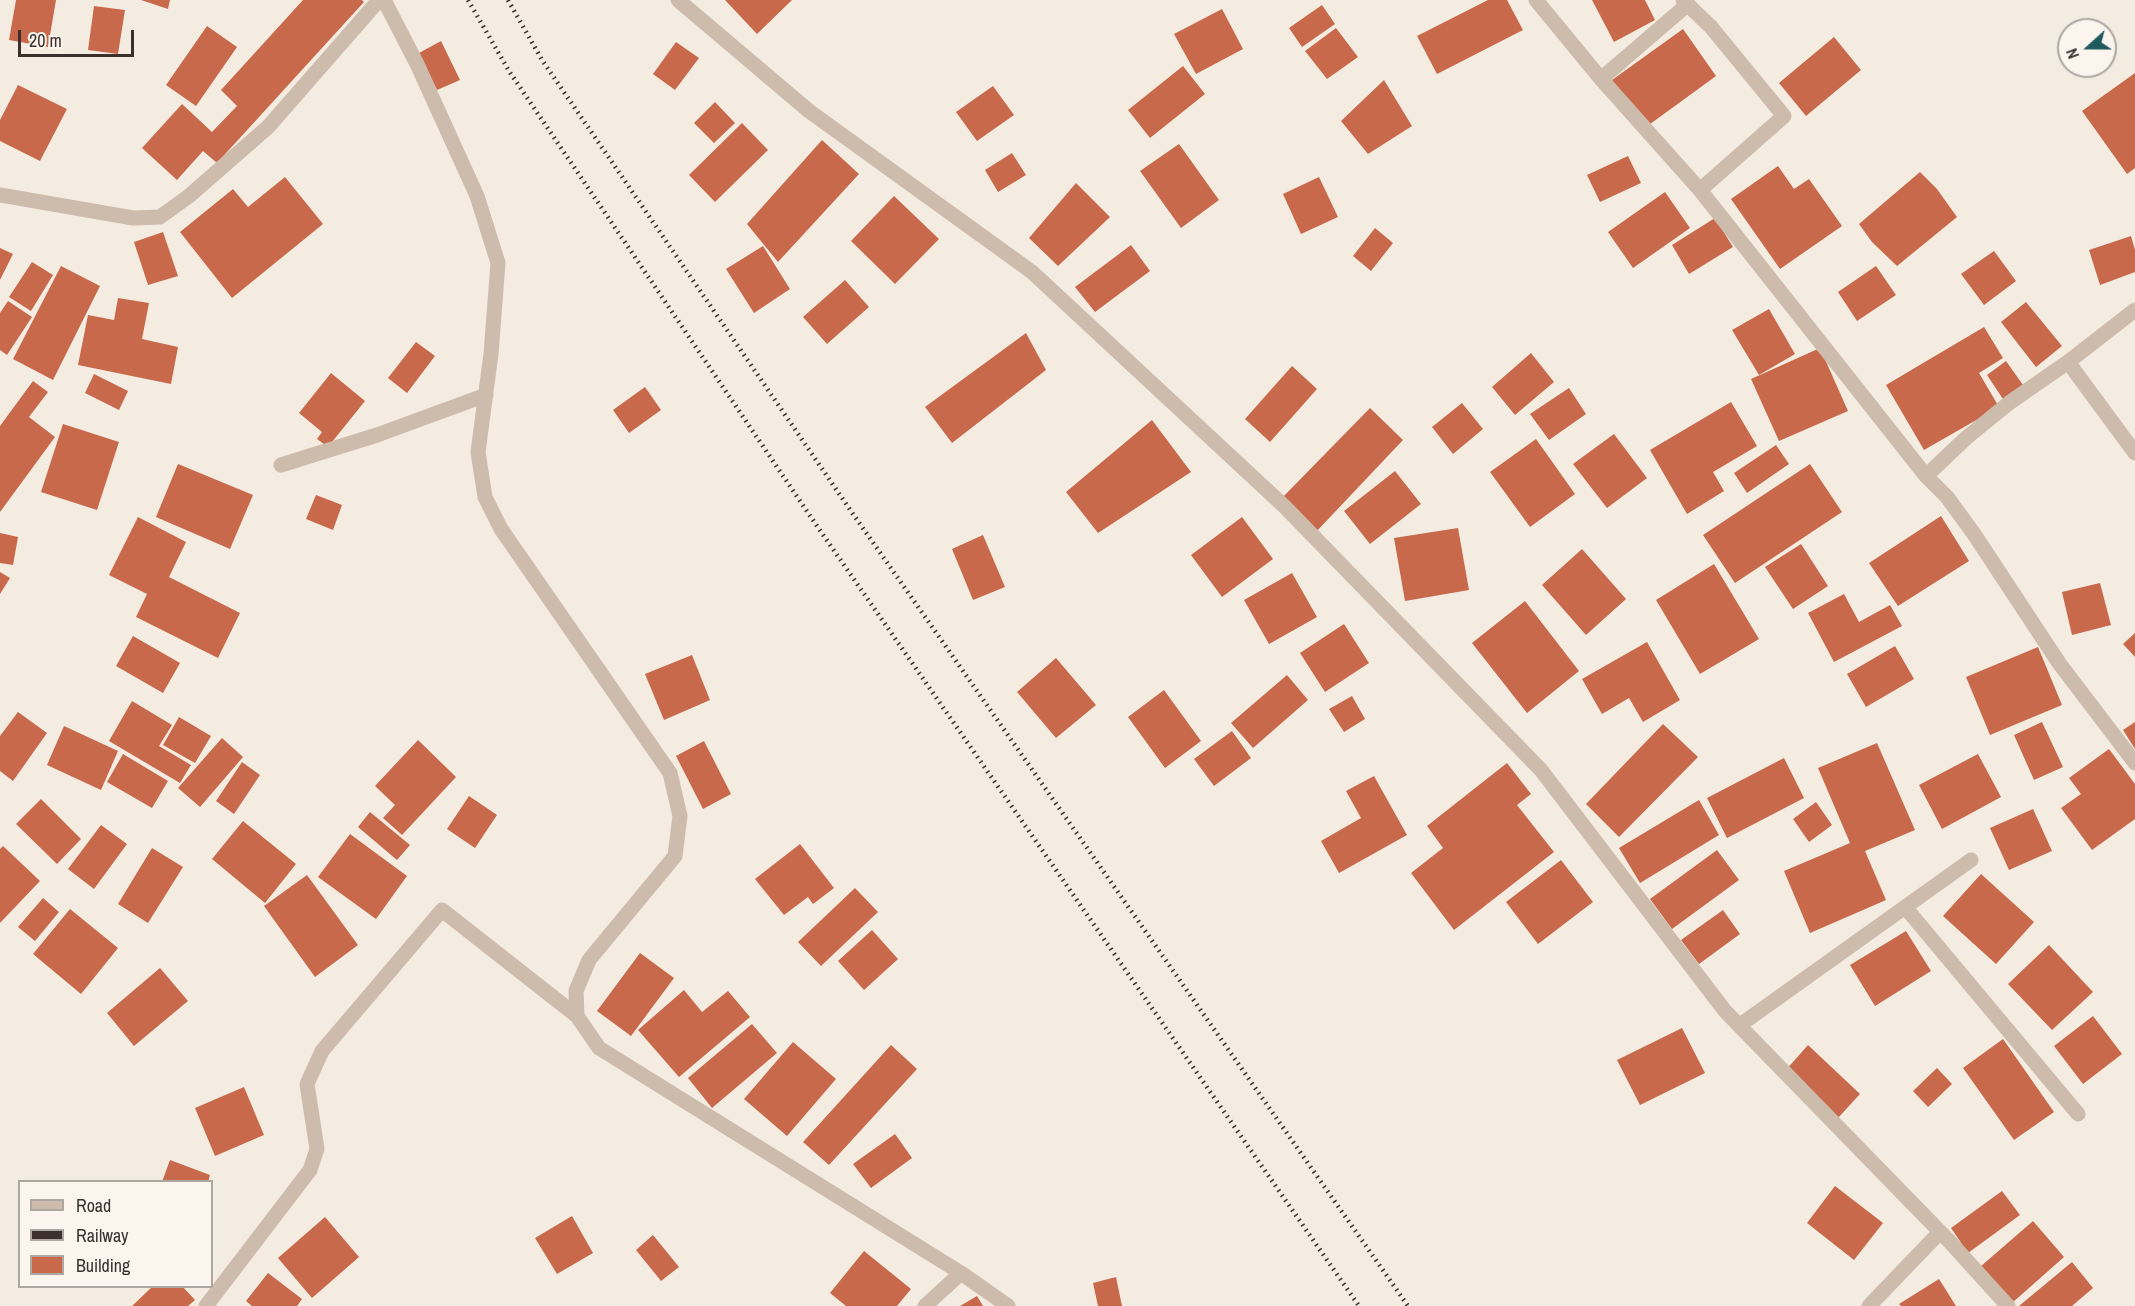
<!DOCTYPE html>
<style>
body{margin:0}
#map{position:relative;width:2135px;height:1306px;overflow:hidden;background:#f4ebe1;font-family:"Archivo Narrow",sans-serif}
canvas{display:block}
.legend{position:absolute;left:18px;top:1180px;width:195px;height:108px;box-sizing:border-box;background:#fbf5ee;border:2px solid #aea6a0;margin:0;padding:8px 10px;list-style:none;font-size:18px;color:#3b302b}
.legend li{display:flex;align-items:center;gap:12px;height:30px}
.legend b{width:30px;border:2px solid #aea6a0}
.north{position:absolute;left:2057px;top:18px;width:60px;height:60px;box-sizing:border-box;background:#fbf5ee;border:2px solid #aea6a0;border-radius:50%;rotate:249deg;font-size:16px;font-weight:700;line-height:24px;text-align:center;color:#3b302b}
.north::after{content:'';display:block;margin:auto;width:21px;height:27px;background:#1f5a5e;clip-path:polygon(50% 0,100% 100%,50% 72%,0 100%)}
.scale{position:absolute;left:18px;top:30px;width:116px;height:27px;box-sizing:border-box;border:3px solid #3b302b;border-top:0;padding-left:8px;font-size:18px;line-height:21px;white-space:nowrap;color:#3b302b;-webkit-text-stroke:4px #fbf5ee;paint-order:stroke}
</style>
<div id="map">
<canvas width="2135" height="1306"></canvas>
<ul class="legend">
<li><b style="height:8px;background:#cdbbac"></b>Road</li>
<li><b style="height:8px;background:#3b302b"></b>Railway</li>
<li><b style="height:16px;background:#c8694b"></b>Building</li>
</ul>
<div class="north">N</div>
<div class="scale">20 m</div>
</div>
<script>
const ctx = document.querySelector('canvas').getContext('2d');
ctx.lineJoin = 'round';
function paint(path, color) {
  ctx.fillStyle = color;
  ctx.fill(path, 'evenodd');
}
function poly(rows) {
  const path = new Path2D();
  for (const r of rows) {
    path.moveTo(r[0], r[1]);
    for (let i = 2; i < r.length; i += 2) path.lineTo(r[i], r[i + 1]);
  }
  return path;
}
function strokePath(path, color, width, dash) {
  ctx.strokeStyle = color;
  ctx.lineWidth = width;
  ctx.lineCap = dash ? 'butt' : 'round';
  ctx.setLineDash(dash || []);
  ctx.stroke(path);
}
paint(poly([
 [16,0,56,0,48,47,9,40],
 [141,0,170,0,168,9],
 [303,0,362,0,364,2,217,163,203,151,177,180,142,148,182,104,212,132,237,106,221,90],
 [725,0,792,0,757,34],
 [1488,0,1507,0,1523,30,1437,74,1417,36],
 [1592,0,1645,0,1655,20,1614,42],
 [1322,5,1335,24,1302,47,1289,28],
 [94,6,125,10,118,54,88,50],
 [1222,9,1243,49,1196,74,1174,34],
 [207,26,237,47,196,106,166,85],
 [1336,28,1358,57,1327,79,1305,51],
 [1683,29,1716,76,1646,127,1612,80],
 [1834,37,1861,70,1806,116,1779,83],
 [441,41,460,80,437,90,419,53],
 [676,42,699,58,675,90,653,74],
 [1183,66,1205,94,1150,138,1128,110],
 [2135,73,2135,168,2127,174,2082,111],
 [1384,80,1412,126,1368,154,1341,121],
 [18,85,67,109,40,161,0,141,0,120],
 [993,86,1014,115,977,141,956,112],
 [715,102,735,123,714,143,694,123],
 [742,123,768,150,715,202,689,175],
 [822,140,859,174,778,262,747,224],
 [1179,144,1219,200,1181,228,1140,171],
 [1012,153,1026,175,998,192,985,170],
 [1628,156,1641,183,1600,202,1587,175],
 [1778,166,1794,189,1809,179,1842,226,1780,269,1731,199],
 [1920,172,1937,189,1957,217,1897,266,1872,242,1859,224],
 [285,177,323,224,232,298,180,232,233,189,248,207],
 [1319,177,1338,217,1301,234,1283,194],
 [1076,183,1110,217,1058,266,1029,238],
 [1665,192,1690,228,1633,268,1608,232],
 [894,196,939,239,895,284,851,241],
 [1715,218,1733,247,1689,274,1672,245],
 [1375,228,1393,243,1371,271,1353,256],
 [163,232,178,276,148,285,134,242],
 [2131,236,2135,250,2135,272,2100,285,2089,250],
 [1131,245,1150,271,1095,312,1075,287],
 [763,246,790,289,754,313,726,269],
 [0,248,13,254,0,280],
 [1994,251,2016,281,1984,305,1961,274],
 [32,262,53,275,31,311,9,297],
 [61,266,100,286,53,380,13,359],
 [1876,266,1896,295,1857,321,1838,292],
 [845,280,869,307,827,344,803,317],
 [118,298,149,303,142,339,178,347,171,384,78,365,88,315,114,320],
 [8,301,32,317,7,355,0,350,0,313],
 [2026,302,2062,346,2036,367,2001,322],
 [1769,309,1795,354,1759,375,1732,330],
 [1984,327,2003,358,1979,373,1999,407,1924,450,1886,385],
 [1026,333,1046,370,952,443,925,407],
 [416,342,435,356,407,393,388,378],
 [1820,348,1848,411,1779,441,1751,379],
 [1531,353,1554,382,1515,415,1492,387],
 [2006,361,2023,385,2003,399,1987,375],
 [1292,366,1317,389,1270,442,1245,419],
 [331,373,365,401,328,447,317,439,322,432,299,413],
 [94,374,128,391,119,410,85,393],
 [33,381,48,392,29,417,55,437,0,512,0,426],
 [645,387,661,410,629,433,613,410],
 [1569,388,1586,414,1549,440,1530,414],
 [1731,402,1757,446,1713,472,1724,491,1687,514,1650,450],
 [1462,403,1483,429,1453,454,1432,427],
 [1370,408,1403,440,1315,533,1280,500],
 [1152,420,1191,472,1098,533,1066,492],
 [63,424,119,442,97,510,41,492],
 [1614,434,1647,478,1607,508,1573,464],
 [1536,439,1575,494,1530,527,1490,472],
 [1776,445,1789,464,1747,493,1734,473],
 [178,464,253,495,230,549,156,517],
 [1810,464,1842,512,1735,583,1703,535],
 [1395,471,1421,504,1370,544,1344,511],
 [316,495,342,505,333,530,306,519],
 [1941,516,1969,561,1898,606,1869,563],
 [138,517,186,542,169,577,240,613,218,658,136,617,147,594,109,575],
 [1242,517,1273,559,1222,597,1191,555],
 [1458,528,1469,590,1405,601,1394,538],
 [0,533,18,537,13,565,0,563],
 [983,535,1005,587,973,600,952,549],
 [1801,544,1828,586,1793,609,1765,567],
 [1582,549,1626,599,1586,635,1542,585],
 [1714,564,1759,639,1700,674,1656,600],
 [0,572,10,578,0,594],
 [1292,573,1317,617,1269,644,1244,600],
 [2100,583,2111,625,2072,635,2062,592],
 [1844,594,1859,622,1890,605,1902,626,1834,662,1808,613],
 [1525,601,1579,671,1527,713,1472,643],
 [1344,624,1369,663,1325,692,1300,653],
 [2135,633,2135,657,2123,644],
 [133,636,180,663,163,693,116,666],
 [1647,642,1680,700,1643,722,1629,698,1602,714,1582,679],
 [1895,646,1914,679,1866,707,1847,674],
 [2038,647,2062,705,1990,735,1966,677],
 [692,655,710,700,664,720,645,674],
 [1056,658,1096,705,1056,738,1017,692],
 [1287,675,1308,700,1253,748,1231,723],
 [1164,690,1201,741,1165,768,1128,717],
 [1352,696,1365,719,1344,732,1329,709],
 [132,701,172,725,159,746,191,765,180,783,109,741],
 [18,712,47,733,13,781,0,771,0,736],
 [179,717,211,736,195,763,163,745],
 [2042,722,2063,767,2034,780,2014,735],
 [2135,722,2135,749,2123,730],
 [1663,724,1698,757,1619,837,1586,804],
 [64,726,118,751,101,790,47,765],
 [1232,731,1251,758,1214,786,1194,759],
 [222,738,243,757,200,807,178,788],
 [418,740,456,777,402,835,383,818,395,805,375,786],
 [704,741,731,794,703,809,676,756],
 [1877,743,1915,830,1865,851,1886,900,1810,933,1784,871,1850,843,1818,768],
 [2109,749,2135,784,2135,819,2092,850,2061,808,2081,794,2069,778],
 [123,754,168,781,152,808,107,782],
 [1978,754,2001,797,1942,829,1919,785],
 [1784,758,1804,798,1727,838,1707,798],
 [242,762,260,775,234,814,216,801],
 [1507,763,1531,794,1517,805,1554,852,1454,930,1411,873,1443,848,1427,826],
 [1374,776,1407,835,1339,873,1321,841,1361,818,1346,791],
 [469,796,497,815,475,848,447,829],
 [41,799,81,839,57,864,16,824],
 [1699,800,1719,835,1640,883,1619,848],
 [1816,802,1832,825,1809,842,1793,819],
 [2033,809,2052,851,2009,870,1990,828],
 [370,812,410,845,397,860,358,827],
 [243,821,296,864,265,903,212,859],
 [101,825,127,844,94,889,68,869],
 [350,834,407,876,376,919,318,877],
 [800,844,834,888,813,904,808,897,784,915,755,879],
 [3,846,40,881,0,923,0,849],
 [152,848,183,867,148,923,118,904],
 [1717,850,1739,880,1672,929,1650,899],
 [1561,860,1593,902,1538,944,1506,902],
 [1981,874,2034,922,1996,964,1943,916],
 [307,875,358,945,315,977,264,906],
 [855,888,878,912,821,966,798,942],
 [43,898,59,912,35,941,18,927],
 [70,909,118,948,81,994,33,954],
 [1723,910,1740,934,1699,964,1681,940],
 [872,930,898,959,864,990,838,961],
 [1906,931,1931,971,1875,1006,1850,965],
 [2049,945,2093,992,2052,1030,2008,984],
 [640,953,674,978,631,1036,597,1011],
 [160,968,188,1001,134,1046,107,1013],
 [684,990,702,1012,728,991,750,1017,679,1077,638,1030],
 [2093,1016,2122,1054,2083,1084,2054,1046],
 [752,1024,777,1053,712,1108,688,1078],
 [1682,1028,1705,1073,1640,1105,1617,1060],
 [2003,1039,2054,1112,2014,1140,1963,1068],
 [793,1042,836,1079,787,1136,744,1099],
 [891,1045,917,1069,829,1165,803,1142],
 [1808,1045,1860,1094,1837,1119,1785,1071],
 [1937,1068,1952,1084,1928,1107,1913,1091],
 [244,1087,264,1135,215,1156,195,1108],
 [895,1134,912,1158,871,1188,853,1164],
 [170,1160,210,1175,208,1182,162,1182],
 [1835,1186,1883,1223,1854,1260,1807,1223],
 [2002,1191,2020,1215,1968,1253,1951,1228],
 [572,1216,593,1253,557,1274,535,1238],
 [325,1217,359,1257,312,1298,278,1258],
 [2033,1221,2064,1257,2012,1303,1980,1267],
 [653,1235,679,1267,661,1281,636,1250],
 [864,1251,911,1289,897,1306,846,1306,830,1293],
 [2072,1262,2093,1288,2072,1306,2019,1306],
 [268,1273,302,1299,297,1306,252,1306,246,1301],
 [1116,1277,1122,1306,1098,1306,1093,1283],
 [1939,1279,1956,1306,1901,1306,1899,1304],
 [153,1286,182,1286,195,1300,188,1306,132,1306],
 [977,1296,983,1306,960,1306]
]), '#c8694b');
strokePath(poly([
 [384,0,417,64,477,196,498,263,491,354,478,452,485,497,501,529,670,773,680,816,675,856,589,960,576,991,577,1016,599,1048,961,1273,1008,1306],
 [678,0,809,111,1032,272,1284,506,1541,770,1725,1011,1950,1242,2008,1306],
 [1536,0,1601,79,1700,190,1926,476,1947,497,1974,534,2059,663,2135,763],
 [1683,0,1711,27,1784,116,1700,190],
 [1601,79,1688,4],
 [0,195,133,218,160,217,189,196,268,127,379,0],
 [2068,362,2135,453],
 [281,465,377,435,486,395],
 [1926,476,1966,438,2009,403,2068,362,2135,310],
 [1905,907,2078,1114],
 [1740,1025,1971,860],
 [206,1306,310,1170,317,1149,307,1084,322,1051,442,910,577,1016],
 [925,1306,961,1273],
 [1869,1306,1940,1232]
]), '#cdbbac', 15);
strokePath(poly([
 [468,0,509,71,819,529,1359,1306],
 [508,0,542,60,853,514,1408,1306]
]), '#3b302b', 4.5, [1.5, 4.5]);
</script>
